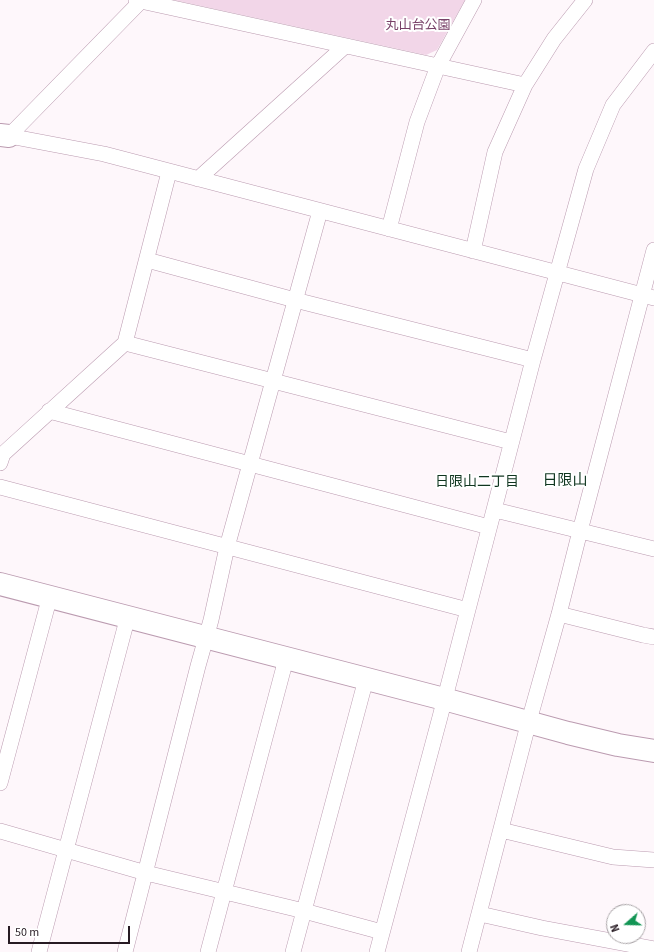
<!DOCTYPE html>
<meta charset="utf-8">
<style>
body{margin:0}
#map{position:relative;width:654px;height:952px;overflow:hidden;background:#fef7fb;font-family:"Source Sans 3",sans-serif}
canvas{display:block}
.north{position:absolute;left:606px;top:904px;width:40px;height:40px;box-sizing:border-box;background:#fff;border:1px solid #a9a4a7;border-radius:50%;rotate:250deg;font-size:11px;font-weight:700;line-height:16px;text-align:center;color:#271b23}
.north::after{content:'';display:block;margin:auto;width:14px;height:18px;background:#129554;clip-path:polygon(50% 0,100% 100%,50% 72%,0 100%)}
.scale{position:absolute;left:8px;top:926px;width:122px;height:18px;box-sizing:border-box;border:2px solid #271b23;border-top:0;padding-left:5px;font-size:12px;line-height:14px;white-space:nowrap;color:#271b23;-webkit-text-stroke:3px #fff;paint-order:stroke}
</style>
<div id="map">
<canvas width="654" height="952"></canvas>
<div class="north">N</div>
<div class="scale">50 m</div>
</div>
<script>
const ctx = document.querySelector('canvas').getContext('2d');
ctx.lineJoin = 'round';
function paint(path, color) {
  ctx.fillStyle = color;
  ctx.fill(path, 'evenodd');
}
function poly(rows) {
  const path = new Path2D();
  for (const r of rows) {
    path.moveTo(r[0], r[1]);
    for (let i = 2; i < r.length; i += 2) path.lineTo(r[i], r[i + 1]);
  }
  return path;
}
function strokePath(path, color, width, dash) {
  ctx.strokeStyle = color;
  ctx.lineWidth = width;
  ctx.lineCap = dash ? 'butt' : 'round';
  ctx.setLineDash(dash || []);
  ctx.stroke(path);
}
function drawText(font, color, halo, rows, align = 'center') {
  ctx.font = font + ' "Source Sans 3","Noto Sans JP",sans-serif';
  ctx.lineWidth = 4;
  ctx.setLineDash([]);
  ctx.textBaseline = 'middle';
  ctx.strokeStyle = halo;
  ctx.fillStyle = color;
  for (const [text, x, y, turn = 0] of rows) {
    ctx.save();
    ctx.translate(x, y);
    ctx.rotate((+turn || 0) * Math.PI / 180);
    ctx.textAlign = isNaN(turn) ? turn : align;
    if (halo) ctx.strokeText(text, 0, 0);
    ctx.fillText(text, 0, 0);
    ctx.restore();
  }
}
paint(poly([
 [174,0,465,0,437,50,426,55]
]), '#f2d6e8');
const street = poly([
 [136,0,525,85],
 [9,136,104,154,654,298],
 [9,136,141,1],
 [198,179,345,46],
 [389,229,417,122,438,66,474,0],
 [473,251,495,152,525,85,554,39,585,0],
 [147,260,295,300,533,360],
 [125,343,511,442],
 [49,411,489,527],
 [0,463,3,454,125,343,169,172],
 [0,487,468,610],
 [495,510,654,549],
 [559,614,643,635,654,637],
 [0,783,50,596],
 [501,830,613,857,654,860],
 [0,831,146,873,304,911,382,932],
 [480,914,542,928,654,949],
 [39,952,128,616],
 [125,952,198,666,211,620,227,547,320,211],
 [208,952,286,659],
 [293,952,366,679],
 [377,952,440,717,533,360,586,169,613,105,654,51],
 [469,952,529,721,559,614,580,531,654,250]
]);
const secondary = poly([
 [0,135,9,136],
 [0,584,444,699,568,733,618,745,654,751]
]);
strokePath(street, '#bb9bb0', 16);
strokePath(secondary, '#bb9bb0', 24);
strokePath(street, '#fff', 15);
strokePath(secondary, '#fff', 22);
drawText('13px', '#784168', '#fff', [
 ["丸山台公園",418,26]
]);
drawText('14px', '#103620', '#fff', [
 ["日限山二丁目",477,483]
]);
drawText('15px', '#103620', '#fff', [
 ["日限山",565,482]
]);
</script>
